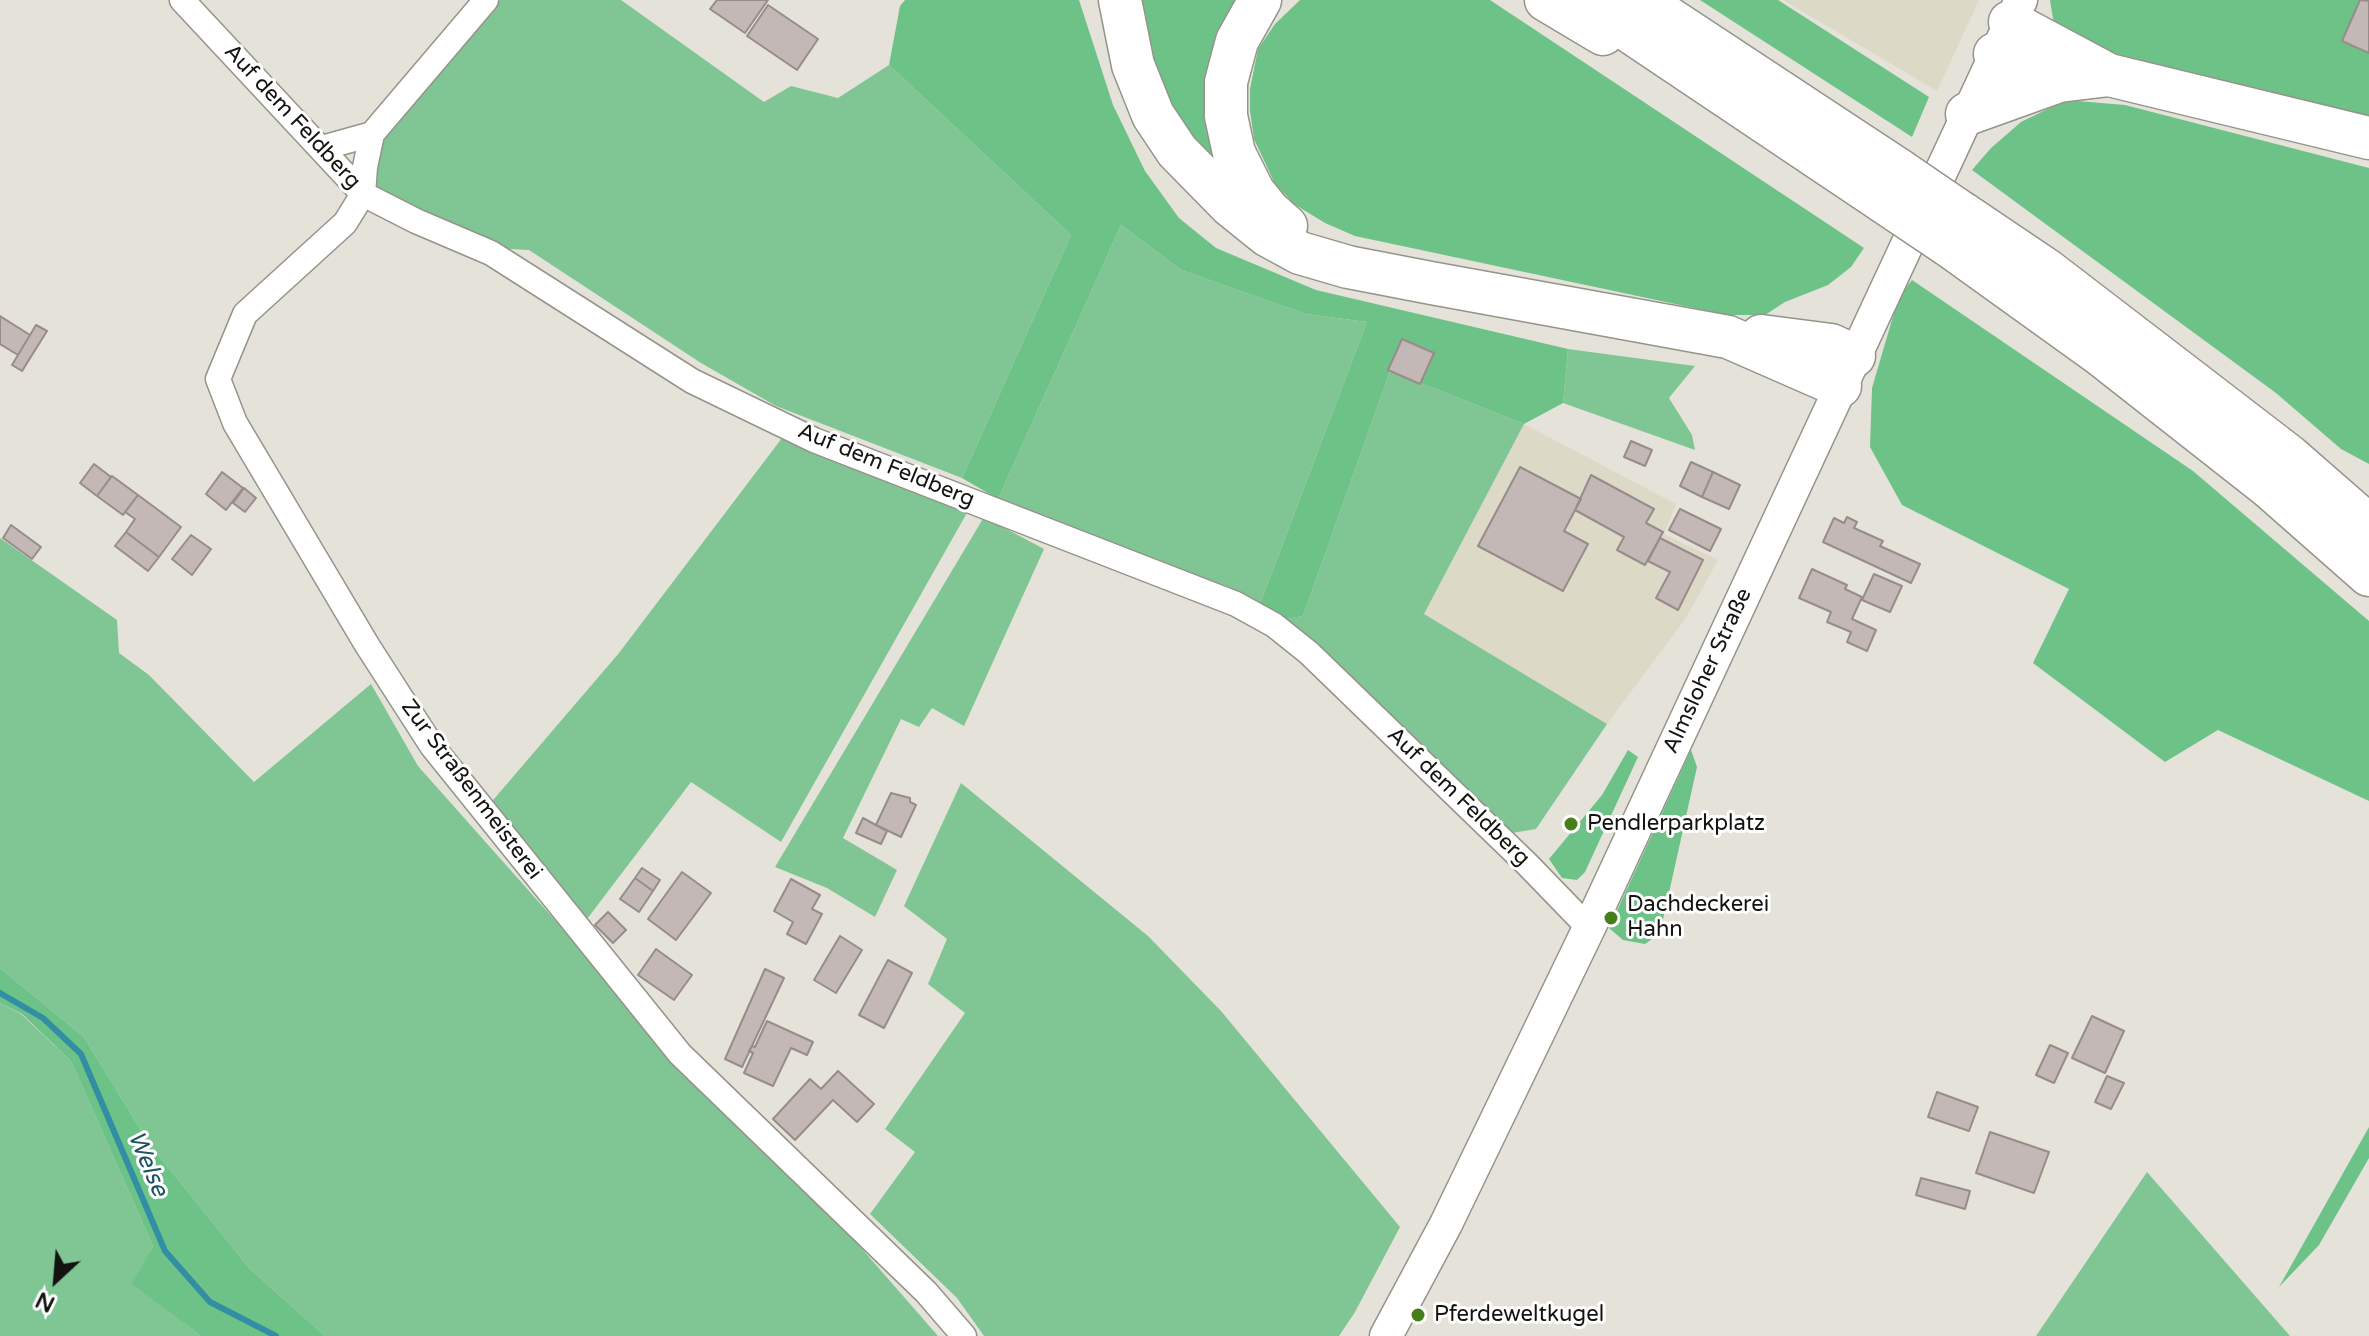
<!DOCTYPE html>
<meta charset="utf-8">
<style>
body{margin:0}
#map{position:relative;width:2369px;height:1336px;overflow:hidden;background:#e5e3d9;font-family:"Varela Round",sans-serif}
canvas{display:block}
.north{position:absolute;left:16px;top:1240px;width:80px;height:80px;-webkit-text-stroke:6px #fff;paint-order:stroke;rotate:206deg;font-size:22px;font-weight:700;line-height:32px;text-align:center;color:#13130f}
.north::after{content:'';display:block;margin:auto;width:28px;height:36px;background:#13130f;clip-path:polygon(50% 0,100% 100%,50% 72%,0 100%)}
</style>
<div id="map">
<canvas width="2369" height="1336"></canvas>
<div class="north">N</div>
</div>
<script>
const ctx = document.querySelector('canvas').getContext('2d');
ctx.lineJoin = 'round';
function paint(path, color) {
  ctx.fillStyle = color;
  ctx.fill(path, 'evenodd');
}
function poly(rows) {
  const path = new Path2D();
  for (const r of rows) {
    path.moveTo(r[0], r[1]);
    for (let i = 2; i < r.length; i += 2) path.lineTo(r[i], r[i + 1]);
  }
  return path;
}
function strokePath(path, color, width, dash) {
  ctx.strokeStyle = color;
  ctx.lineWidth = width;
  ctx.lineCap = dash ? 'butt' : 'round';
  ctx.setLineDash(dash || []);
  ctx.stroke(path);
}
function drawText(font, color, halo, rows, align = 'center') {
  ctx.font = font + ' "Varela Round",sans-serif';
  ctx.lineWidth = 6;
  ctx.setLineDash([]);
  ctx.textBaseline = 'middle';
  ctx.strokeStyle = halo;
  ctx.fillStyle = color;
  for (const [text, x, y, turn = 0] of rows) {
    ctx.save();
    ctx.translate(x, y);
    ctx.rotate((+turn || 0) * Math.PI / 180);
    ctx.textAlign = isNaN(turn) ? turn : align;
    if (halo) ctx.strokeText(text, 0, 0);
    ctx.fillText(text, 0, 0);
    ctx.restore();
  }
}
paint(poly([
 [1783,0,1979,0,1937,91],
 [1524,424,1676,504,1664,534,1718,560,1686,618,1607,724,1424,614]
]), '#dcd9c7');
paint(poly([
 [496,0,621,0,764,102,791,86,838,98,889,65,1071,235,962,478,776,406,701,363,529,250,493,248,376,191,372,172,384,130],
 [1121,225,1181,270,1306,314,1367,322,1260,604,1229,587,1054,525,998,499],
 [1568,349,1695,366,1669,398,1692,435,1695,450,1563,403],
 [1390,371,1524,424,1424,614,1607,724,1536,829,1512,833,1282,620,1303,616],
 [782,438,968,511,781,842,691,782,584,923,488,806,619,653],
 [984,517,1044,549,964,726,932,708,919,727,901,719,843,838,897,870,875,917,827,888,775,867],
 [0,538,117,620,119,653,149,675,254,782,371,684,418,766,713,1098,801,1179,938,1336,325,1336,250,1269,150,1145,84,1037,0,968],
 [961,783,1148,936,1221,1011,1400,1227,1355,1312,1339,1336,984,1336,957,1298,870,1214,915,1152,885,1129,965,1013,928,984,947,939,904,906],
 [0,1003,21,1014,71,1061,153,1246,133,1284,201,1336,0,1336],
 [2147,1172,2290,1336,2036,1336]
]), '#80c594');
paint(poly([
 [905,0,1079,0,1113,105,1145,171,1179,218,1216,248,1316,290,1568,349,1563,403,1524,424,1390,371,1303,616,1282,620,1260,604,1367,322,1306,314,1181,270,1121,225,998,499,962,478,1071,235,889,65,900,6],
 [1129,0,1240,0,1224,185,1165,110],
 [1300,0,1490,0,1864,248,1851,267,1828,285,1785,302,1765,315,1727,315,1355,236,1325,223,1294,204,1275,184,1254,139,1250,111,1250,89,1258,49,1275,24],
 [1700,0,1778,0,1929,97,1912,137],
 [2050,0,2369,0,2369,119,2115,57,2062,30,2053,19],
 [2066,100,2125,105,2369,168,2369,464,2341,449,2276,393,1972,170,1991,148,2021,122],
 [1912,280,2193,471,2369,621,2369,801,2218,730,2165,762,2033,663,2069,589,1902,505,1870,447,1872,388,1899,296],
 [1628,750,1638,757,1585,872,1577,880,1562,878,1549,859,1602,795],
 [1691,750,1697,767,1660,933,1645,944,1623,940,1609,928],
 [0,968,84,1037,150,1145,250,1269,325,1336,201,1336,132,1284,153,1246,71,1061,22,1014,0,1003],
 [2369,1127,2369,1158,2319,1245,2279,1287]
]), '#6dc287');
strokePath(poly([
 [0,993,43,1018,81,1054,165,1251,210,1302,276,1336]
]), '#328fa3', 6);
const building = poly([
 [717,0,768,0,745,33,710,9,717,0],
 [2360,0,2369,1,2369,53,2342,41,2360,0],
 [768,5,818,39,797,70,747,36,768,5],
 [0,316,30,335,18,355,0,344,0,316],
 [36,325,47,331,22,371,12,365,36,325],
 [1402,339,1434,353,1420,384,1388,370,1402,339],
 [1631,441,1652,450,1645,466,1624,457,1631,441],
 [1691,462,1713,472,1702,497,1680,486,1691,462],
 [94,464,111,477,97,496,80,483,94,464],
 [1520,467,1581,499,1564,531,1588,544,1563,591,1478,546,1520,467],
 [222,472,243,488,226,510,206,494,222,472],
 [1713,472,1740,485,1729,509,1702,497,1713,472],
 [1591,475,1654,509,1646,523,1663,532,1645,565,1617,550,1624,537,1575,510,1591,475],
 [112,476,138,495,123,515,97,496,112,476],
 [244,488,256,498,245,512,233,503,244,488],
 [138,495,181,527,159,557,126,532,135,519,125,512,138,495],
 [1680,509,1721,529,1710,551,1669,530,1680,509],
 [1847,517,1857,522,1854,528,1883,541,1880,546,1920,564,1911,583,1823,542,1834,518,1844,523,1847,517],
 [11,525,41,547,32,559,3,538,11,525],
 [126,532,159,557,148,571,115,546,126,532],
 [191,535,211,549,192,575,172,559,191,535],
 [1660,538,1703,560,1678,610,1656,598,1670,572,1648,561,1660,538],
 [1812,569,1847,585,1845,589,1862,597,1852,619,1876,630,1867,651,1847,642,1851,632,1827,622,1831,612,1799,598,1812,569],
 [1874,574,1902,586,1890,612,1862,600,1874,574],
 [891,793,910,798,910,802,916,805,901,837,876,825,891,793],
 [863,818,887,831,881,844,856,833,863,818],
 [642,868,660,880,653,891,635,878,642,868],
 [682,872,711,893,676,940,648,919,682,872],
 [635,878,653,891,639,912,620,899,635,878],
 [791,879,820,895,812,909,822,914,806,944,787,934,793,922,774,911,791,879],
 [608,912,626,930,613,943,595,925,608,912],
 [840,936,862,950,836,993,814,980,840,936],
 [656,949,692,975,674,1000,638,975,656,949],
 [888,960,912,973,884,1028,859,1015,888,960],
 [765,969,784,978,742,1067,725,1059,765,969],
 [2092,1016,2124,1031,2105,1073,2072,1058,2092,1016],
 [767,1021,813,1042,807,1055,791,1048,773,1086,744,1073,753,1053,749,1051,752,1046,755,1047,767,1021],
 [2050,1045,2068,1053,2054,1083,2036,1075,2050,1045],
 [838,1071,874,1104,857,1122,833,1100,795,1140,773,1119,810,1079,821,1089,838,1071],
 [2107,1076,2124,1083,2111,1109,2095,1102,2107,1076],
 [1937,1092,1978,1107,1969,1131,1928,1117,1937,1092],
 [1990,1132,2049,1152,2034,1193,1976,1173,1990,1132],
 [1921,1178,1970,1191,1965,1209,1916,1195,1921,1178]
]);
paint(building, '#c4b8b6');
strokePath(building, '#978c89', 2);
const street = poly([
 [182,0,363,194,416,221,491,253,692,381,814,440,1236,604,1274,625,1309,653,1527,864,1589,928],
 [486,0,372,134,365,167,363,194,345,223,245,314,218,379,235,423,367,645,432,746,680,1054,926,1292,964,1336],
 [322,148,372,134]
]);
const secondary = poly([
 [1386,1336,1446,1224,1589,928,2021,0]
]);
const highway = poly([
 [1120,0,1133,65,1153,115,1177,151,1231,206,1267,235,1300,253,1348,267,1431,283,1728,337,1840,386],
 [1260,0,1237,41,1226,82,1226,116,1234,153,1253,191,1269,211,1286,226],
 [1546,0,1603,34],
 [1583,0,1884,202],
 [1641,0,1899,170],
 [2010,22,2109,75,2369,138],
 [1995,54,2059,81],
 [1967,114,2059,81,2109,75],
 [1962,213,2048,271,2194,383,2289,456,2369,526],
 [1948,245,2101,355,2269,487,2369,575],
 [1761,336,1831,345,1854,356]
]);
strokePath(street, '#95948a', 27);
strokePath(secondary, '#95948a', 35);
strokePath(highway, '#95948a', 45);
strokePath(street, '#fff', 24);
strokePath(secondary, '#fff', 32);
strokePath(highway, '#fff', 42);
const highwayBridge = poly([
 [1899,170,1962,213],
 [1884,202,1948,245]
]);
strokePath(highwayBridge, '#95948a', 45, []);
strokePath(highwayBridge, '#fff', 42);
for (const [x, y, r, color] of [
 [1571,824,8,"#457f19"],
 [1611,918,8,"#457f19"],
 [1418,1315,8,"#457f19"]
]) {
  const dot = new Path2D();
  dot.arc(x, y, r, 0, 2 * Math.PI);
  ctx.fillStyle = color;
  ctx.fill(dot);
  strokePath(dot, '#fff', 3);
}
drawText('22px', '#13130f', '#fff', [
 ["Auf dem Feldberg",292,117,47],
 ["Auf dem Feldberg",886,466,22],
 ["Almsloher Straße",1708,671,-65],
 ["Zur Straßenmeisterei",471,790,53],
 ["Auf dem Feldberg",1458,797,44]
]);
drawText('22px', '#13130f', '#fff', [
 ["Pendlerparkplatz",1587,824],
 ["Dachdeckerei",1627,905],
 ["Hahn",1627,930],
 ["Pferdeweltkugel",1434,1315]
], 'left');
drawText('italic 24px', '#1d525f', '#fff', [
 ["Welse",147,1164,67]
]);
</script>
